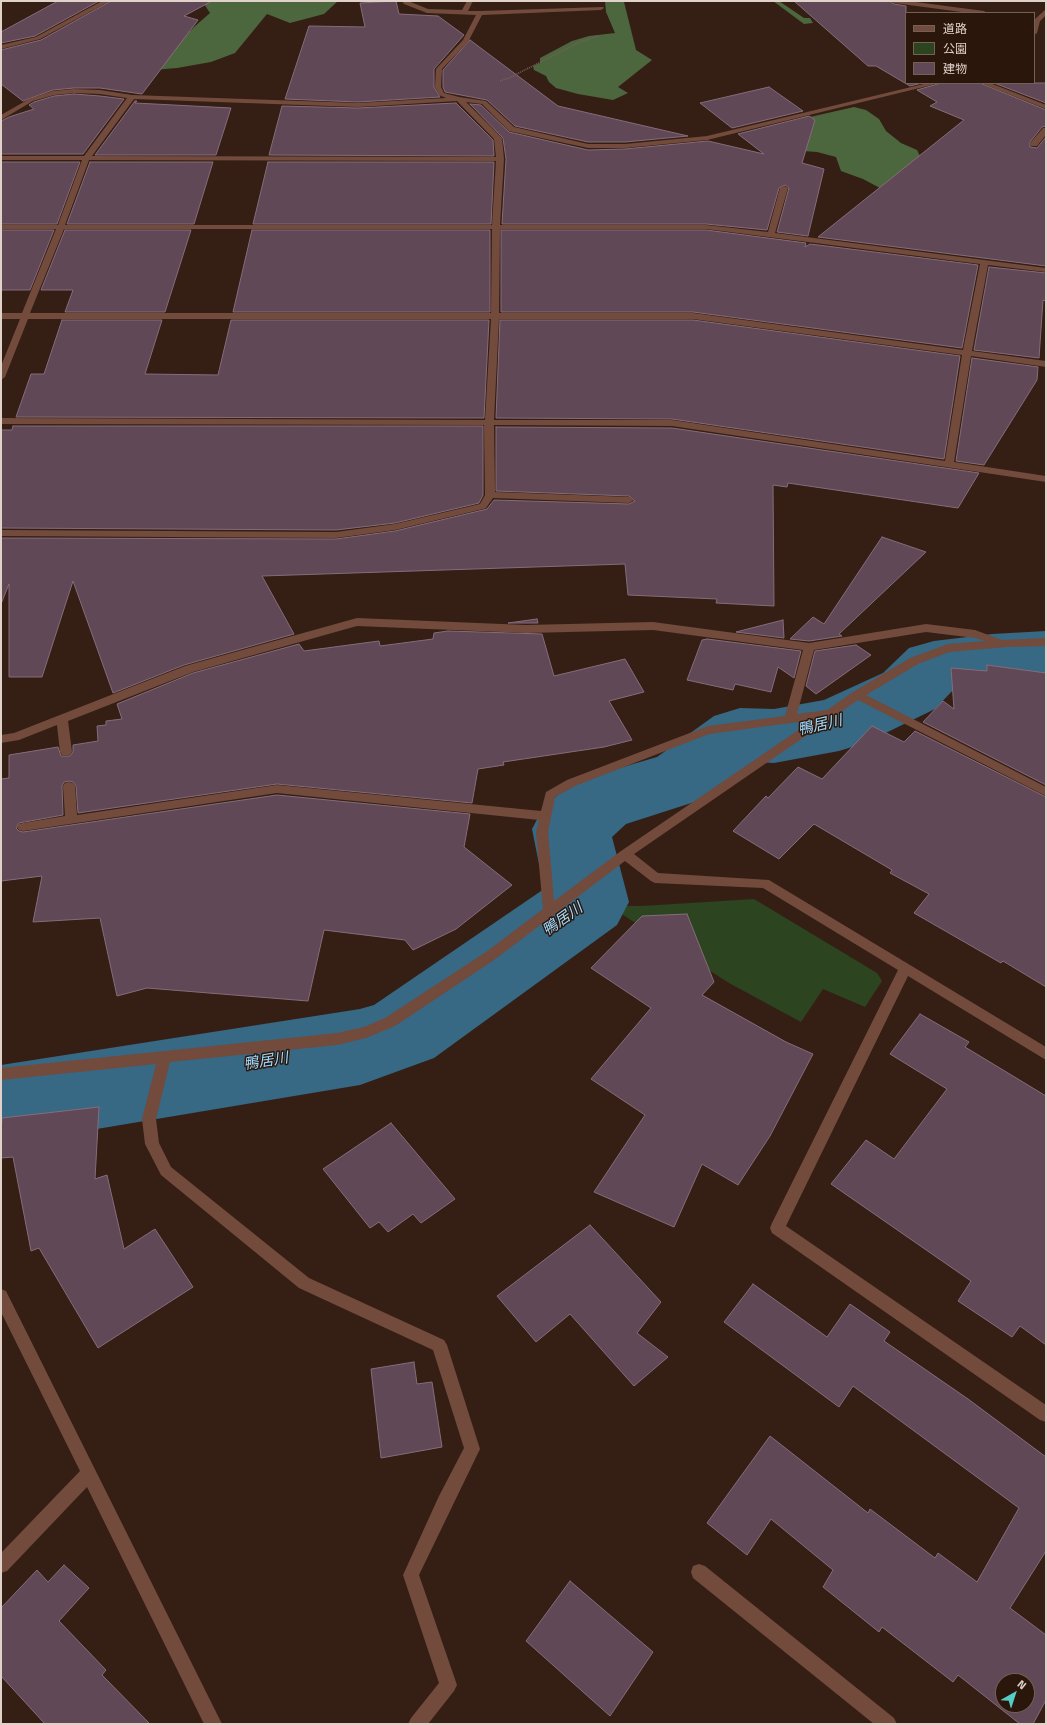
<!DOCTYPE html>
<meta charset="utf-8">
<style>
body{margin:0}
#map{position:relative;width:1047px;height:1725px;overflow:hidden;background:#351f14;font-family:"Titillium Web","Noto Sans JP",sans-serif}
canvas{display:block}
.frame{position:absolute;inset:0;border:2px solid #e0d1c9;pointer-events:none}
.legend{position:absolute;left:905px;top:12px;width:130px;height:72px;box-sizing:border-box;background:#2b160b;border:1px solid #736157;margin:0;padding:5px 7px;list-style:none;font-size:12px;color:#e0d1c9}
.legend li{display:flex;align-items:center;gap:8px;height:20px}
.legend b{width:20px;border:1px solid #736157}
.north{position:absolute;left:995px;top:1673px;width:40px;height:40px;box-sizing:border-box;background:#2b160b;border:1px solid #736157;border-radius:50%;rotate:39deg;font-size:11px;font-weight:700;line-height:16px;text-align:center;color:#e0d1c9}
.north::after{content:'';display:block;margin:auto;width:14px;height:18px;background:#55cec5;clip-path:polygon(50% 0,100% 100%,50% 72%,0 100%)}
</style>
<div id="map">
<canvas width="1047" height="1725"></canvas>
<div class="frame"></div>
<ul class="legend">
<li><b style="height:5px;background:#724b3c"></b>道路</li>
<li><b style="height:11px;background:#2c441f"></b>公園</li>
<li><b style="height:11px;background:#614856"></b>建物</li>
</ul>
<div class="north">N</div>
</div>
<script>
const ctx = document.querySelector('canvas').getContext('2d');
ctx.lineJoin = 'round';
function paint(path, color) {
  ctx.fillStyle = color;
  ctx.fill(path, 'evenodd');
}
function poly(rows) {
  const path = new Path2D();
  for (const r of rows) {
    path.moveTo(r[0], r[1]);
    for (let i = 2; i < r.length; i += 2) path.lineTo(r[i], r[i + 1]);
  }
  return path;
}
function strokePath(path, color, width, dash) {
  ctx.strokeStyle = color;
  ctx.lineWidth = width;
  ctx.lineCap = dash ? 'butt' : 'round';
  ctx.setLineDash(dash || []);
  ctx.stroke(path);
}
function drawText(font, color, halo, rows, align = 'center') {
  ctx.font = font + ' "Titillium Web","Noto Sans JP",sans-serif';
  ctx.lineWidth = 3;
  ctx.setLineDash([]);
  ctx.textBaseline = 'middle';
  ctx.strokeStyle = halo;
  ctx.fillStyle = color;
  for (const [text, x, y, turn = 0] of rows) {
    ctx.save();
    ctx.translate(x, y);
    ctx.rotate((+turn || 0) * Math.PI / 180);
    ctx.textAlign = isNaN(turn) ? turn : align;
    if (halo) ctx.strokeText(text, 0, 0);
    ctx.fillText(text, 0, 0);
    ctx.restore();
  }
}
paint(poly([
 [754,899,877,973,882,981,865,1007,823,989,801,1022,729,983,609,906,642,906]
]), '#2c441f');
paint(poly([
 [181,1,338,1,324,14,290,23,267,14,235,53,211,62,177,68,118,73,181,41,194,27,210,13,204,4],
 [605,1,631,1,624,2,636,50,652,60,618,87,628,93,613,100,578,94,556,88,549,82,546,76,534,70,533,66,540,63,540,58,572,41,589,36,615,33,606,12],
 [773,1,779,1,804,18,810,18,813,23,804,24],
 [854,107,866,110,879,119,886,131,901,143,917,150,920,156,895,196,863,179,841,171,836,157,817,152,803,151,766,127]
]), '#4c663e');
paint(poly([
 [1046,631,1046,681,992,684,955,688,935,709,865,743,839,751,774,763,756,762,710,797,626,824,612,837,629,902,617,925,434,1058,360,1085,1,1145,1,1065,360,1009,374,1005,544,889,532,829,543,808,572,782,657,757,714,716,740,708,774,709,824,700,883,673,909,648,934,641,992,634,1046,631]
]), '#376884');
const building = poly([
 [58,1,99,1,35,36,1,43,1,32,58,1],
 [111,1,212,1,184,16,198,20,142,94,100,88,74,88,53,90,23,101,1,84,1,50,41,40,111,1],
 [396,1,399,14,438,16,464,35,434,69,434,87,440,97,358,102,285,99,309,26,365,27,360,3,396,1],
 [794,1,890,1,894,4,906,6,906,83,922,83,910,86,876,66,868,66,794,1],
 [470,40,558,106,688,136,625,142,588,142,515,126,487,100,445,92,443,87,443,70,470,40],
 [941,83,980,83,1046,110,1046,126,1042,127,1030,142,1030,147,1037,148,1046,137,1046,266,818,237,964,120,930,106,937,102,917,90,941,83],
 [994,83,1046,83,1046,103,994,83],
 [769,87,803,111,732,128,700,103,769,87],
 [74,94,100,96,124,99,83,154,1,154,1,121,9,117,34,109,29,105,34,102,54,96,74,94],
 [135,101,137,101,135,103,231,108,216,155,95,155,135,101],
 [456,103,493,140,494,156,269,155,282,106,358,108,456,103],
 [470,104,481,105,509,132,588,150,625,149,708,141,764,154,738,134,809,116,815,120,802,163,824,169,808,236,777,232,789,188,785,185,779,188,767,230,706,224,502,224,506,159,503,138,470,104],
 [1,162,80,162,57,224,1,224,1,162],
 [90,162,213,162,194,224,67,224,90,162],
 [268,162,494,162,491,224,253,224,268,162],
 [1,230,54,230,30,290,1,290,1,230],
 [65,230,191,230,165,312,65,312,73,290,41,290,65,230],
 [252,230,490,230,490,312,233,312,252,230],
 [501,230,706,230,806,243,805,247,810,244,978,265,962,348,693,312,501,312,501,230],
 [989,267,1046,273,1046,301,1043,300,1039,358,974,350,989,267],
 [62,320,162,320,145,374,218,375,231,320,489,320,484,418,16,417,31,374,44,374,62,320],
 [500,320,693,320,960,356,944,459,672,419,496,418,500,320],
 [972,358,1038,367,1037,380,984,465,956,461,972,358],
 [13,426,483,426,483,495,479,503,395,523,336,530,1,528,1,430,12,430,13,426],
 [496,427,672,428,979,473,958,508,788,483,787,487,773,485,774,606,716,603,717,599,628,595,625,564,262,576,294,634,184,665,113,693,73,581,42,677,9,677,9,584,1,604,1,538,336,539,395,531,483,510,487,509,494,500,629,504,635,501,629,496,496,491,496,427],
 [882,537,926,552,839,634,842,636,809,641,790,639,813,617,824,624,882,537],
 [537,619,538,623,508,623,537,619],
 [783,620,784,638,736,632,783,620],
 [448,631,542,634,554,676,625,659,644,692,609,701,632,740,604,747,503,762,504,765,478,769,472,803,277,784,78,813,76,786,73,782,69,781,64,782,62,786,63,815,19,823,16,828,19,831,23,832,277,795,470,814,464,847,512,885,456,929,413,950,405,940,324,930,308,1001,147,988,117,996,100,918,33,922,42,876,1,881,1,779,9,778,9,755,58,747,61,756,70,756,73,752,73,745,98,741,97,726,106,725,106,721,122,719,117,704,193,673,299,644,304,651,379,641,380,646,433,639,434,633,448,631],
 [707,639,801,651,794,678,778,667,771,692,735,684,733,690,687,680,702,640,707,639],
 [856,645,871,655,816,694,806,686,815,651,856,645],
 [987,665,1046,673,1046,785,923,722,943,701,954,709,951,668,987,671,987,665],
 [872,726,904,742,915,731,1046,797,1046,987,1003,961,1001,963,914,913,929,894,890,873,892,870,814,824,779,859,733,831,766,796,768,798,798,767,822,779,872,726],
 [687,914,714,982,702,995,786,1042,813,1054,770,1136,738,1185,702,1164,674,1227,594,1192,645,1115,591,1079,651,1008,591,968,642,916,687,914],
 [920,1014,969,1042,965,1047,1046,1096,1046,1345,1020,1326,1012,1337,958,1301,971,1281,831,1184,866,1140,894,1159,947,1089,890,1054,920,1014],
 [99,1107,95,1179,107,1175,124,1249,155,1229,193,1287,98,1348,39,1248,31,1251,13,1157,1,1158,1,1133,2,1118,99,1107],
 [391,1123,455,1199,421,1223,413,1214,388,1232,379,1222,370,1228,323,1169,391,1123],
 [590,1225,661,1302,637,1333,668,1357,634,1386,570,1314,536,1342,497,1296,590,1225],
 [753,1284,827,1337,850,1304,890,1332,884,1341,968,1399,1046,1457,1046,1551,1010,1608,1046,1635,1046,1700,1033,1724,1020,1724,958,1675,953,1682,882,1627,879,1632,823,1587,833,1570,771,1519,747,1555,707,1523,770,1436,868,1513,870,1509,935,1558,938,1553,977,1582,1019,1508,853,1386,839,1407,724,1322,753,1284],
 [1003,1681,1027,1681,1027,1705,1003,1705,1003,1681],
 [414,1362,417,1384,432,1382,442,1447,381,1458,371,1369,414,1362],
 [64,1565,89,1588,59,1621,106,1670,102,1675,150,1724,45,1724,1,1676,1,1608,37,1570,48,1582,64,1565],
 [570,1581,653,1652,610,1716,526,1641,570,1581]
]);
paint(building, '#614856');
strokePath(building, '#866c7b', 1);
strokePath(poly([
 [500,81,509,78,578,43,597,36]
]), '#756258', 1.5, [1, 1]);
paint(poly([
 [102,1,110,1,40,39,1,49,1,45,36,37,102,1],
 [402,1,408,1,428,9,462,10,467,1,473,1,468,11,480,11,603,7,604,8,601,10,482,15,468,42,442,69,441,87,444,93,459,97,486,101,514,127,588,144,625,144,707,136,928,83,940,83,707,140,625,148,588,148,509,131,482,104,466,102,502,138,504,159,500,225,706,225,768,232,780,188,784,186,788,188,775,233,1046,268,1046,272,988,265,972,351,1046,361,1046,367,971,356,954,462,1046,476,1046,482,672,426,494,425,495,492,629,497,634,500,629,503,493,498,486,508,483,509,395,530,336,538,1,536,1,530,336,532,395,524,480,504,485,495,484,425,1,424,1,418,485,420,491,319,28,319,5,377,1,380,1,366,20,319,1,319,1,313,22,313,56,229,1,229,1,225,58,225,82,160,1,160,1,156,84,156,127,98,100,94,74,93,54,95,33,101,1,120,1,115,29,99,53,91,74,89,100,90,132,95,358,103,446,98,439,95,435,87,436,69,463,40,476,15,427,13,404,4,402,1],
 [134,99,358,107,457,101,494,139,496,157,92,156,134,99],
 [89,160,496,161,492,225,65,225,89,160],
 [64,229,492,229,491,313,30,313,64,229],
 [500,229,706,229,980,264,963,350,693,313,499,313,500,229],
 [499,319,693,319,962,355,945,461,672,420,494,420,499,319],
 [891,1,908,1,984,11,987,13,969,13,894,3,891,1],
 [1046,9,1046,15,1040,21,1037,33,1034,35,1034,20,1046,9],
 [981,83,990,83,1046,105,1046,109,981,83],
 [1043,128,1046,128,1046,135,1037,146,1031,146,1031,142,1043,128],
 [357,618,526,625,653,622,809,643,926,624,975,630,1002,640,1046,638,1046,646,1006,647,949,652,918,664,866,695,1046,787,1046,796,858,700,634,854,658,873,769,880,1046,1047,1046,1060,908,976,786,1226,1046,1405,1046,1422,1040,1420,772,1233,770,1228,772,1223,898,970,763,888,655,883,651,881,625,861,494,960,395,1026,366,1038,337,1045,170,1062,156,1119,159,1143,171,1167,309,1278,444,1340,447,1345,480,1449,419,1575,457,1685,454,1691,428,1724,408,1724,411,1718,439,1683,403,1575,439,1496,464,1448,433,1350,299,1288,161,1175,145,1144,142,1119,156,1064,1,1080,1,1068,337,1033,364,1027,385,1018,486,952,543,909,536,832,539,820,277,793,23,831,19,830,17,827,19,824,23,823,65,816,63,786,65,783,69,782,73,783,75,786,77,815,277,785,541,811,546,792,567,780,708,726,785,716,803,650,653,630,526,633,357,626,193,672,68,721,72,752,70,755,62,755,60,752,57,725,19,740,1,743,1,735,14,733,185,666,357,618],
 [926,632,975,638,986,641,948,644,910,658,853,692,827,710,797,714,814,650,926,632],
 [813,720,621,851,554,901,548,832,555,797,575,786,709,734,813,720],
 [1,1289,6,1291,222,1724,204,1724,87,1487,7,1571,1,1573,1,1553,80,1471,1,1312,1,1289],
 [699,1564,705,1566,894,1718,897,1724,874,1724,693,1578,691,1572,693,1566,699,1564]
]), '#724b3c');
drawText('italic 15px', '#9edbff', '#2b160b', [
 ["鴨居川",820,726,-13],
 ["鴨居川",563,920,-35],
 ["鴨居川",266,1062,-9]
]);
</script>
